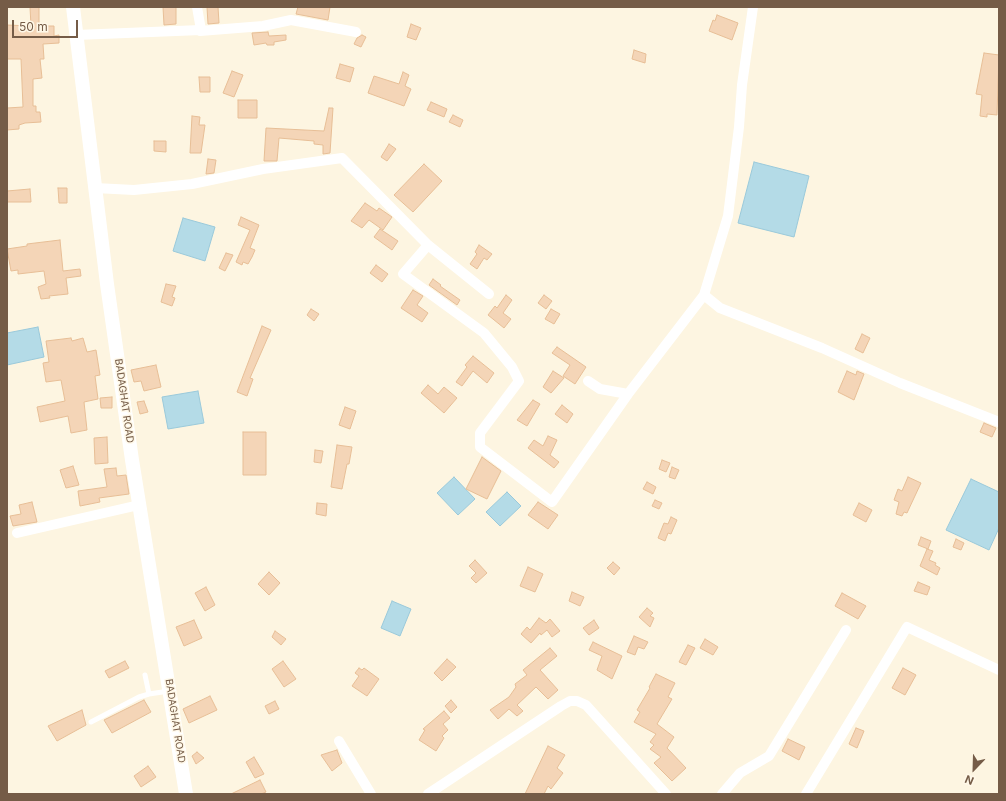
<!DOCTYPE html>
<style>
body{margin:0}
#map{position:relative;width:1006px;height:801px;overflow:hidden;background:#fdf5e1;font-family:Inter,sans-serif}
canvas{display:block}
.frame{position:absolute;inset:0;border:8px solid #755c47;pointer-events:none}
.north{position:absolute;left:954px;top:749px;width:40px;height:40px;-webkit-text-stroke:3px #fff8e8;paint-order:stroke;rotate:203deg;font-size:11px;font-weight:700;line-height:16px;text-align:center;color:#755c47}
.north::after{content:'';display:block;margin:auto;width:14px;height:18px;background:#755c47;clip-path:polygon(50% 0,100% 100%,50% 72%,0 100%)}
.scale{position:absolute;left:12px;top:20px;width:66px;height:18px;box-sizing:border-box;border:2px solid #755c47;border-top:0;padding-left:5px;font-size:12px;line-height:14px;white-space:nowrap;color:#755c47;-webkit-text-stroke:3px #fff8e8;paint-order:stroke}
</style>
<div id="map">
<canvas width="1006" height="801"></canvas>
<div class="frame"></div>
<div class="north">N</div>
<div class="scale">50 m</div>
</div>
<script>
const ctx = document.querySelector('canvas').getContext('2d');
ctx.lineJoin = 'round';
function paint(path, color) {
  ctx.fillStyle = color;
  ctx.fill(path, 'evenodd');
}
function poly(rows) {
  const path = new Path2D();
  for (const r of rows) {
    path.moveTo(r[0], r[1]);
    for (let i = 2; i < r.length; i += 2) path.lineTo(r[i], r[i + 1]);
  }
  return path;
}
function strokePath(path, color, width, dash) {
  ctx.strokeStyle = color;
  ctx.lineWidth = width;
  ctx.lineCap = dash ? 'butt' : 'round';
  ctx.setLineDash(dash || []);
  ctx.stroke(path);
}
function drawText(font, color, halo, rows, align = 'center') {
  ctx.font = font + ' Inter,sans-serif';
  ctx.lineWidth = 3;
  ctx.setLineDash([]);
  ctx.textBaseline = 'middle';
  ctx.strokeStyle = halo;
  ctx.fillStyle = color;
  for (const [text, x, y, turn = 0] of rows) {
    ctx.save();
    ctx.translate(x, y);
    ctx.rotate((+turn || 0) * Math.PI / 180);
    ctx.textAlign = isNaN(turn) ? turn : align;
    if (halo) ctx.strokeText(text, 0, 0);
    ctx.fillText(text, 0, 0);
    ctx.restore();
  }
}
const water = poly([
 [754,162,809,176,794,237,738,223,754,162],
 [183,218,215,227,205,261,173,251,183,218],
 [38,327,44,357,7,365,7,333,38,327],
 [198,391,204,423,168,429,162,397,198,391],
 [454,477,475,499,458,515,437,493,454,477],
 [971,479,999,492,999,528,989,550,946,530,971,479],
 [507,492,521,506,500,526,486,512,507,492],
 [392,601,411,609,400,636,381,628,392,601]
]);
paint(water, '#b4dbe7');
strokePath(water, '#9ac9da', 1);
const building = poly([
 [30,7,39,7,39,26,54,26,54,36,59,35,59,43,43,44,44,59,40,59,42,78,33,79,33,106,36,106,36,112,40,112,41,122,25,123,19,125,19,129,7,130,7,108,23,107,21,59,7,59,7,25,31,26,30,7],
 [163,7,176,7,176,24,164,25,163,7],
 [207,7,218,7,219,23,208,24,207,7],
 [298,7,330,7,328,20,296,14,298,7],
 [717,15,738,23,732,40,709,31,713,20,715,21,717,15],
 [411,24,421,28,416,40,407,37,411,24],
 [268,32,269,36,286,35,286,40,274,42,274,45,267,45,266,43,254,45,252,33,268,32],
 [362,35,366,37,361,47,354,44,357,38,362,35],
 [634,50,646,54,645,63,632,59,634,50],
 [984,53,999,55,997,115,987,114,987,117,980,116,982,95,976,94,984,53],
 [340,64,354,68,350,82,336,78,340,64],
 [232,71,243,75,234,97,223,93,232,71],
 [403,72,409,75,405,86,411,89,404,106,368,93,374,76,399,84,403,72],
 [199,77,210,77,210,92,200,92,199,77],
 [238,100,257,100,257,118,238,118,238,100],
 [431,102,447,109,444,117,427,110,431,102],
 [329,108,333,108,330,153,323,154,323,145,314,144,314,141,279,138,277,161,264,161,266,128,324,131,329,108],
 [453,115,463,120,460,127,449,122,453,115],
 [192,116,200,117,199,125,205,125,201,153,190,153,192,116],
 [154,141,166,141,166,152,154,151,154,141],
 [389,144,396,149,387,161,381,157,389,144],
 [208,159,216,160,214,173,206,174,208,159],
 [424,164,442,181,413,212,394,195,424,164],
 [58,188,67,188,67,203,59,203,58,188],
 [30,189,31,202,7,202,7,191,30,189],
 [365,203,377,211,379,208,392,217,383,230,369,220,362,228,351,221,365,203],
 [241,217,259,225,250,248,255,250,252,257,248,264,243,262,242,265,236,262,250,230,238,225,241,217],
 [380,229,398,241,392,250,374,237,380,229],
 [60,240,63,271,80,269,81,276,66,278,68,294,49,296,50,298,41,299,38,287,46,284,44,271,18,274,18,270,11,271,7,249,27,246,27,244,60,240],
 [479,245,492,254,487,260,484,258,477,269,470,264,477,254,475,252,479,245],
 [226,253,233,255,225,271,219,268,226,253],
 [376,265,388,274,382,282,370,273,376,265],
 [433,279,441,285,440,286,460,300,457,305,429,285,433,279],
 [166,284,176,286,172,297,175,298,172,306,161,302,166,284],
 [413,290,423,296,417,305,428,313,422,322,401,308,413,290],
 [506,295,512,300,503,313,511,319,504,328,488,315,495,306,497,308,506,295],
 [544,295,552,301,546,309,538,303,544,295],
 [311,309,319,314,314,321,307,315,311,309],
 [551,309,560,314,554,324,545,319,551,309],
 [262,326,271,330,250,378,253,379,247,396,237,392,262,326],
 [862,334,870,338,863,353,855,349,862,334],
 [71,338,72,341,83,338,87,352,96,350,100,375,95,376,98,399,84,402,87,430,71,433,68,416,40,422,37,407,65,401,61,380,46,382,43,363,49,362,46,341,71,338],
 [557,347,586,367,575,384,563,376,570,365,552,353,557,347],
 [473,356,494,373,487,383,473,371,462,386,456,382,467,367,465,365,473,356],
 [156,365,161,387,144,391,141,381,134,382,131,370,156,365],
 [553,371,564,378,551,393,543,387,553,371],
 [847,371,856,375,857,371,864,374,854,400,838,392,847,371],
 [428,385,438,394,444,387,457,398,444,413,421,393,428,385],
 [112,397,112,408,101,408,100,398,112,397],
 [533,400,540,404,527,426,517,420,533,400],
 [144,401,148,412,140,414,137,402,144,401],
 [562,405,573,414,567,423,555,414,562,405],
 [345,407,356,411,350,429,339,425,345,407],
 [984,423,996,428,992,437,980,432,984,423],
 [243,432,266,432,266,475,243,475,243,432],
 [548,436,557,440,550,455,559,462,554,468,528,448,534,440,543,446,548,436],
 [107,437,108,463,95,464,94,438,107,437],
 [337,445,352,447,349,464,347,464,342,489,331,487,337,445],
 [315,450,323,451,321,463,314,462,315,450],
 [482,457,501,471,487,499,466,489,482,457],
 [662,460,670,463,666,472,659,469,662,460],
 [73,466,79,485,66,488,60,470,73,466],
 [672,467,679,470,675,479,669,477,672,467],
 [116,468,117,476,126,475,129,494,99,498,100,502,80,506,78,491,107,487,104,469,116,468],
 [908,477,921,483,907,513,904,512,902,516,896,514,899,502,894,500,898,489,902,491,908,477],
 [647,482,656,487,653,494,643,489,647,482],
 [655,500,662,503,659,509,652,506,655,500],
 [32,502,37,522,13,526,10,516,21,514,19,505,32,502],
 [538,502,558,515,548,529,528,515,538,502],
 [317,503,327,504,326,516,316,514,317,503],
 [859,503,872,510,866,522,853,515,859,503],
 [671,517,677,520,671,534,668,533,665,541,658,538,664,523,668,524,671,517],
 [921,537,931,541,928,549,918,545,921,537],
 [956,539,964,543,961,550,953,547,956,539],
 [927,549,933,551,929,560,936,563,935,565,940,568,937,575,920,566,927,549],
 [475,560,487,573,476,583,471,578,476,573,469,566,475,560],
 [613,562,620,568,614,575,607,568,613,562],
 [528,567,543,574,535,592,520,586,528,567],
 [269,572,280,583,269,595,258,584,269,572],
 [918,582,930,587,927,595,914,591,918,582],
 [206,587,215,605,205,611,195,593,206,587],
 [572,592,584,597,580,606,569,601,572,592],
 [842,593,866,606,858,619,835,606,842,593],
 [647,608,653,613,650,616,654,618,650,627,639,617,647,608],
 [539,618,546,623,550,619,560,631,552,637,547,630,541,635,540,633,531,643,521,634,527,627,530,630,539,618],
 [194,620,202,638,184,646,176,627,194,620],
 [594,620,599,628,589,635,583,628,594,620],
 [275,631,286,639,281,645,272,637,275,631],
 [634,636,648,642,644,649,638,647,635,655,627,652,634,636],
 [705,639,718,647,713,655,700,648,705,639],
 [593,642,622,656,612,679,597,670,602,656,589,650,593,642],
 [688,645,695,648,686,665,679,662,688,645],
 [550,648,557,656,540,670,558,690,548,699,536,687,517,705,523,711,517,716,509,709,498,719,490,710,509,697,516,687,515,684,527,675,523,670,550,648],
 [447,659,456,667,442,681,434,673,447,659],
 [125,661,129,668,109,678,105,671,125,661],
 [283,661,296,679,284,687,272,669,283,661],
 [359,668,362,670,364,668,379,679,367,696,352,686,359,676,355,673,359,668],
 [903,668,916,675,905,695,892,688,903,668],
 [656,674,675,683,668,697,672,699,657,724,674,737,667,748,686,768,672,781,654,763,661,757,650,749,654,745,650,742,656,734,634,722,640,712,637,710,650,688,649,687,656,674],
 [210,696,217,710,189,723,183,709,210,696],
 [144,700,151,712,112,733,104,720,144,700],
 [451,700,457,707,451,713,445,706,451,700],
 [275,701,279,709,269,714,265,706,275,701],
 [82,710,86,725,57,741,48,726,82,710],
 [444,711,450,718,443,724,448,730,442,736,444,738,436,751,419,740,425,730,423,729,444,711],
 [856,728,864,731,857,748,849,744,856,728],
 [788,739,805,747,799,760,782,751,788,739],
 [548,746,565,755,557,768,563,773,551,789,548,786,544,794,525,794,548,746],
 [337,750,342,763,332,771,321,755,337,750],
 [197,752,204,758,196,764,192,756,197,752],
 [254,757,264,774,255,778,246,762,254,757],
 [148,766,156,777,141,787,134,776,148,766],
 [260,780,266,792,261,794,231,794,260,780]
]);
paint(building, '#f4d5b7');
strokePath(building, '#e7be96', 1);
strokePath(poly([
 [145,675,149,694],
 [91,722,139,697,149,694,169,691]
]), '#fff', 5);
strokePath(poly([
 [200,31,263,26,291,20,356,32],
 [76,35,201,30,197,7],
 [95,188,134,190,192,184,263,169,342,158,428,245,489,294],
 [428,245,403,274,484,333,512,367,519,381,480,433,480,447,552,502,628,394],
 [704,295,728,216,739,127,742,85,753,7],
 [588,381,600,389,628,394,704,295,720,308,822,348,900,383,999,422],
 [17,533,139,505],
 [339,741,371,794],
 [428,794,561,706,570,701,577,701,586,705,666,794],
 [722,794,740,773,769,756,846,630],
 [806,794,907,627,999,670]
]), '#fff', 10);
strokePath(poly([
 [73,7,107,284,132,460,186,794]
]), '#fff', 14);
drawText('10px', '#755c47', '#fff8e8', [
 ["BADAGHAT ROAD",124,401,82],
 ["BADAGHAT ROAD",175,721,81]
]);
</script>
